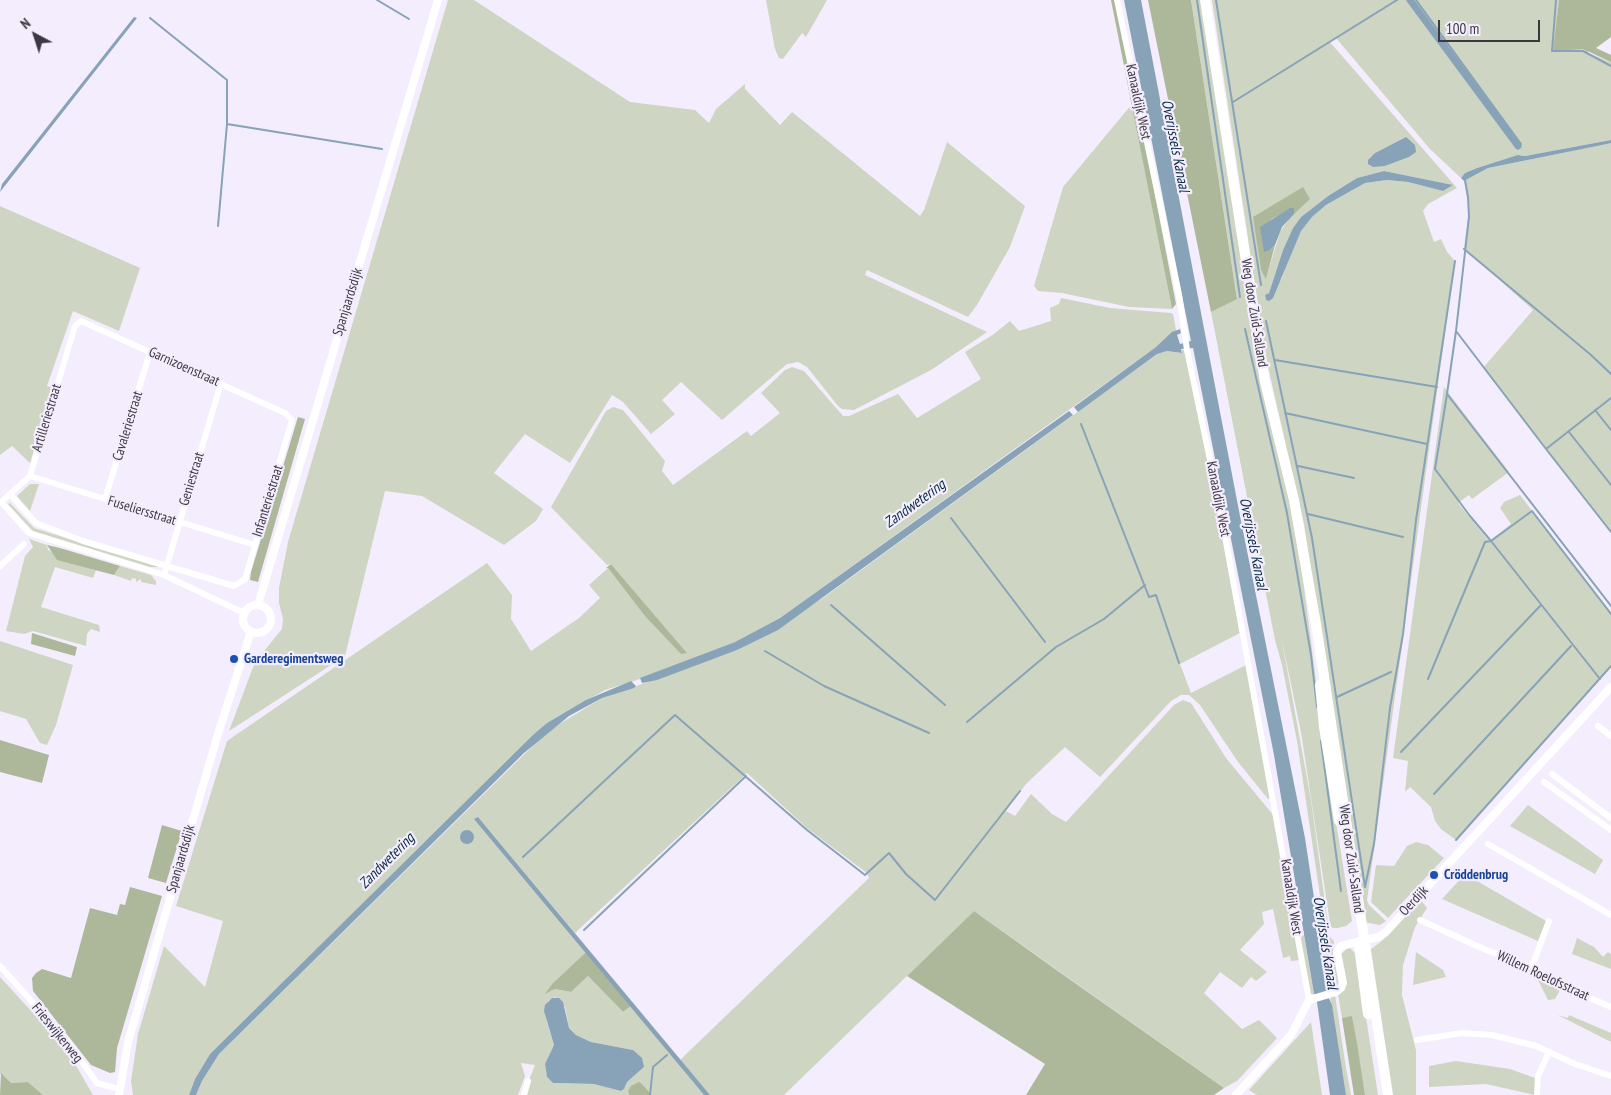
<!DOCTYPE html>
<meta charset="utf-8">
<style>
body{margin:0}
#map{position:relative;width:1611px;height:1095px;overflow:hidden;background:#f4edfd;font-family:"PT Sans Narrow",sans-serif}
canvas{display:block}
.north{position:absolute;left:10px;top:10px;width:50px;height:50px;-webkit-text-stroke:4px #f4edfd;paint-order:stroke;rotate:320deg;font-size:14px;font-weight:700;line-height:20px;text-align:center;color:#3c3842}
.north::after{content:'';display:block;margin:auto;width:18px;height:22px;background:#3c3842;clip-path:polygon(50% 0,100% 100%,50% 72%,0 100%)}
.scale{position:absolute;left:1438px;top:20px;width:102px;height:22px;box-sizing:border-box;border:2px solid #3c3842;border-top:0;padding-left:6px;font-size:15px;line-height:18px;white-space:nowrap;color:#3c3842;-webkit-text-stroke:4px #f4edfd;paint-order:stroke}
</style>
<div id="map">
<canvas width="1611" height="1095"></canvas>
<div class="north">N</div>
<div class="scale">100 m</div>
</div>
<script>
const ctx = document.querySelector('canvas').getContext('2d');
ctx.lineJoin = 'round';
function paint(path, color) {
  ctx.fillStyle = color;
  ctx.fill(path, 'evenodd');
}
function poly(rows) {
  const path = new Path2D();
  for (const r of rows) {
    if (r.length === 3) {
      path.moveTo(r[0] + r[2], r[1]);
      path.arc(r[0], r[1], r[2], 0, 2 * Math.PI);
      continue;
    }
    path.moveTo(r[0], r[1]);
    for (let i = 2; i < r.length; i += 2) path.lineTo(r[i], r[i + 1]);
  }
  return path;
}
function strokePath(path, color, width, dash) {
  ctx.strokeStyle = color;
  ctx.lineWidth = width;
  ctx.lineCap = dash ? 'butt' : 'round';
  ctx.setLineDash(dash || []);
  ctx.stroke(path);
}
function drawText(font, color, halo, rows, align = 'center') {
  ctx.font = font + ' "PT Sans Narrow",sans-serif';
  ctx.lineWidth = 4.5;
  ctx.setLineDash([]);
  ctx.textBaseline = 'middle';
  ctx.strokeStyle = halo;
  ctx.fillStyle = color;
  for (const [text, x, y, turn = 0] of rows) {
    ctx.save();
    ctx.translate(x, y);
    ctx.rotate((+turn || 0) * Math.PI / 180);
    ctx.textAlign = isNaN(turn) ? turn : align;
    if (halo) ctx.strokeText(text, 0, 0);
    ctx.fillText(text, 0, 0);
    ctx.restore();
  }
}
paint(poly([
 [448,0,474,0,630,102,695,110,709,123,716,109,745,84,745,89,780,125,792,112,920,216,924,210,947,142,1025,206,1010,247,977,305,968,317,867,270,865,275,987,332,931,370,854,410,842,409,838,406,807,367,798,362,787,364,722,420,681,382,662,400,675,414,651,434,623,402,612,395,570,463,525,434,494,473,543,509,536,521,504,545,422,496,385,491,345,656,229,731,255,662,282,629,283,619,279,603,279,588,288,542],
 [766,0,827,0,806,37,802,33,783,59,779,58,775,49],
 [1191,0,1201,0,1256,356,1266,407,1288,493,1303,579,1327,767,1352,921,1346,926,1338,928,1332,928,1330,923,1301,732,1281,636,1311,800,1328,924,1326,928,1322,909,1297,741,1282,665,1275,640,1211,312,1237,298],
 [1212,0,1559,0,1554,51,1589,24,1588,53,1611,62,1611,140,1525,156,1520,155,1477,168,1465,173,1461,178,1430,149,1336,38,1329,41,1457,188,1428,204,1423,211,1434,242,1441,239,1447,252,1455,261,1367,900,1369,905,1386,921,1380,925,1363,922,1304,524,1266,358],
 [1406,137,1409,157,1385,166,1375,153],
 [1384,171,1452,185,1443,191,1408,182,1387,180,1365,183,1326,205,1312,217,1301,230,1288,258,1282,278,1266,300,1265,295,1269,293,1283,250,1293,228,1301,217,1328,196,1357,178],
 [1253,217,1288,220,1280,232,1266,278],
 [1132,104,1172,309,1129,307,1062,293,1038,291,1034,286,1063,187],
 [1611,143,1611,532,1483,368,1533,310,1464,248,1469,208,1464,181,1488,168],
 [0,206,140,268,119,331,73,311,47,386,53,388,30,463,12,446,0,455],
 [1061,298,1110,308,1171,313,1173,314,1176,330,1156,347,780,618,735,642,634,681,605,690,547,723,210,1054,195,1079,189,1095,133,1095,131,1081,138,1034,164,946,205,987,223,921,176,906,227,741,487,563,512,595,511,619,531,651,579,618,600,598,589,585,608,568,644,615,686,652,611,564,607,565,551,507,606,411,613,407,623,410,665,461,662,471,673,485,747,431,751,436,780,413,761,393,785,370,792,367,804,371,843,416,849,416,898,394,917,418,981,379,965,352,994,334,1010,321,1019,331,1051,321,1050,308,1059,304],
 [1182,350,1184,350,1203,436,1240,633,1180,664,1191,693,1246,665,1271,799,1268,799,1238,762,1200,705,1189,695,1181,695,1171,701,1100,777,1065,747,1026,784,1006,811,1015,816,1031,794,1052,814,1066,822,1174,705,1183,700,1191,703,1226,758,1274,816,1300,960,1291,961,1290,956,1283,958,1273,909,1262,912,1264,924,1240,950,1267,972,1256,981,1251,977,1242,988,1220,972,1204,993,1242,1029,1259,1020,1277,1038,1237,1081,1224,1088,974,911,784,1095,710,1095,680,1060,869,878,867,873,808,829,747,773,575,933,478,817,586,952,552,984,547,993,555,989,571,992,588,976,623,1012,631,1006,704,1095,652,1095,643,1085,628,1091,629,1095,523,1095,535,1065,521,1063,525,1076,518,1095,196,1095,202,1081,219,1054,548,731,602,698,737,650,823,598,1157,354,1167,351,1182,353],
 [555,997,565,1007,569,1028,576,1035,591,1042,633,1050,644,1067,627,1082,624,1089,621,1091,595,1084,558,1083,553,1083,547,1077,545,1064,554,1045,546,1019,548,1001],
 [1444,387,1509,472,1472,499,1469,495,1458,503,1489,541,1511,524,1500,508,1504,502,1520,495,1611,614,1611,666,1456,840,1441,829,1435,821,1431,807,1410,787,1405,792,1408,761,1393,758],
 [30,484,39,484,30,511,17,496],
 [10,503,34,528,159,567,150,567,33,531,8,504],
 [29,539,47,545,48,550,74,564,96,570,93,578,55,567,41,607,99,625,100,632,91,629,87,634,86,646,33,631,24,634,6,631,25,556,33,547],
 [120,566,151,575,156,581,156,585,141,582,141,579,136,582,136,579,132,578,131,581,114,575],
 [0,641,73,665,56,725,47,745,40,743,26,719,0,711],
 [1528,805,1603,860,1595,874,1510,826],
 [1416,842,1428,845,1444,858,1388,918,1371,902,1376,865,1394,866,1407,846],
 [1465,874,1546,921,1538,941,1442,899],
 [1420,899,1427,908,1415,927,1403,965,1402,995,1416,1050,1416,1095,1390,1095,1370,950,1383,940],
 [1319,933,1326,934,1333,985,1331,991,1327,992],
 [1304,935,1314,995,1310,993,1300,938],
 [1329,936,1334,941,1333,953,1339,984,1336,987],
 [1577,938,1594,947,1603,957,1608,952,1611,954,1611,969,1572,954],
 [1349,947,1356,954,1359,972,1378,1095,1365,1095,1352,1017,1342,1018,1338,994,1341,954],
 [1416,952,1443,970,1446,977,1413,985],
 [0,977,67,1050,93,1095,43,1095,28,1082,11,1083,0,1074],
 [1537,978,1561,988,1555,999,1548,1000],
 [1335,995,1346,1068,1351,1095,1346,1095,1330,997],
 [1558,1015,1568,1018,1569,1015,1611,1033,1611,1042],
 [1311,1022,1322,1095,1257,1095,1249,1090],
 [1456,1061,1510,1069,1535,1078,1535,1095,1486,1084,1429,1087,1429,1066]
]), '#ced5c2');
paint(poly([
 [1111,0,1116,0,1135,91,1176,304,1172,309],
 [1148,0,1191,0,1237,299,1211,312],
 [1559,0,1611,0,1611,37,1596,48,1611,55,1611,62,1583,49,1553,51],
 [1303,187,1310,199,1294,214,1294,208,1273,218,1267,224,1270,250,1275,245,1266,279,1261,270,1253,217],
 [298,417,305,419,258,582,250,580,251,572],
 [47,545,60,548,120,566,114,575,57,560],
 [611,564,687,653,681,654,644,615,608,568,606,568],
 [32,633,77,647,75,656,31,644],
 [0,740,49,755,42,783,0,772],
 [162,825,182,831,166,883,148,878],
 [130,887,162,896,117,1048,115,1072,110,1073,91,1065,33,991,32,978,36,973,42,969,71,978,90,908,117,915,120,904,125,905],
 [974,911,1058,971,1224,1088,1214,1095,1026,1095,1045,1064,907,976],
 [586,952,631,1006,623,1012,588,976,571,992,555,989,545,994,552,984],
 [1352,1016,1357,1043,1365,1095,1354,1095,1342,1018],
 [1,1073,11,1083,28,1082,43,1095,0,1095],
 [639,1082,643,1085,652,1095,629,1095,628,1091,631,1086]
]), '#adb89b');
paint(poly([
 [1124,0,1141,0,1240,516,1305,838,1328,990,1326,992,1332,1005,1346,1095,1330,1095,1316,995,1314,994,1274,755,1193,348,1181,349,1182,353,1167,351,1157,354,1078,412,1074,407,1156,347,1172,332,1180,329,1181,333,1177,335,1180,344,1191,341],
 [134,17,137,18,0,192,2,184],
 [1406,137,1415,145,1416,152,1409,157,1385,166,1373,167,1368,164,1368,160,1375,153],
 [1611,140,1611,143,1607,144,1488,168,1464,181,1461,178,1465,173,1477,168,1518,155,1525,156],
 [1384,171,1453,185,1443,191,1408,182,1387,180,1365,183,1326,205,1312,217,1301,231,1273,298,1269,301,1266,300,1265,295,1269,293,1283,250,1293,228,1301,217,1328,196,1357,178],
 [1290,208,1294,208,1294,214,1282,227,1275,245,1270,250,1264,252,1260,227],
 [1069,411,1073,415,778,630,737,650,657,680,642,683,640,678,735,642,780,618],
 [631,681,636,686,634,688,602,698,569,716,524,753,219,1054,202,1081,196,1095,189,1095,195,1079,210,1054,533,735,547,723,586,700],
 [478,817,523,871,710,1095,704,1095,474,819],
 [467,837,7],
 [552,998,559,998,563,1002,569,1028,576,1035,591,1042,633,1050,642,1058,644,1067,627,1082,624,1089,621,1091,594,1084,558,1083,553,1083,547,1077,545,1064,554,1045,544,1011,545,1005]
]), '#88a3b8');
strokePath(poly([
 [377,0,409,19],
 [1197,0,1240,297],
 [1216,0,1261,285],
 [1416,0,1521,144],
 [1556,0,1552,51,1583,51,1611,66],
 [150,18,227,80,227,124,218,226],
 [1233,102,1397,0],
 [227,124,382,149],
 [1465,180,1468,197,1469,217,1456,331,1546,449],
 [1464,249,1591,355,1611,374],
 [1266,321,1312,538,1365,887,1374,844,1390,708,1403,634,1416,520,1455,261],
 [1245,329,1287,513,1311,655,1317,707],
 [1456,331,1447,394,1611,606],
 [1275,360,1437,387],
 [1447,394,1435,469,1470,516,1491,541,1532,511,1611,614],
 [1611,398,1546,449,1611,532],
 [1595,410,1611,430],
 [1285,413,1427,444],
 [1081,424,1149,597,1156,595,1179,663],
 [1569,432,1611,485],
 [1298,466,1354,478],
 [1308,514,1403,537],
 [951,518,1045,642],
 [831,605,945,705],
 [765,651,824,686,929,733],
 [1428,679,1485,542,1491,541,1600,679],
 [1337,697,1391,672],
 [967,722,1056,647,1104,619,1145,585],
 [1321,741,1341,891],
 [1401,752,1541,605],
 [1434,794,1571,646],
 [1456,840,1611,666],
 [523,857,675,715,807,830,865,875,889,853,906,874,935,900,1020,791],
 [584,930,746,776],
 [650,1095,653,1067,667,1055]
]), '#88a3b8', 2);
strokePath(poly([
 [1410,0,1518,146]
]), '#88a3b8', 7);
strokePath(poly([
 [1117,0,1179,295,1187,350,1220,508,1309,1000],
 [30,476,255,545],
 [105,499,150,352],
 [1,502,29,533,164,575,244,613],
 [0,503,30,476,75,326,81,321,285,413,292,420,245,579,234,586,83,541,36,523,10,494],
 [0,566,24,544],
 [164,575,221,383],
 [1598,726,1611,736],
 [1552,774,1611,818],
 [1544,782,1611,830],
 [1488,844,1611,915],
 [1420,920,1486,950,1527,965,1530,972,1611,1007],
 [0,966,68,1042,97,1083,119,1089],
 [1530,972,1549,921],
 [1417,1040,1462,1033,1492,1035,1536,1046,1575,1064,1611,1076],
 [524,1095,528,1081],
 [1537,1095,1538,1076,1549,1052]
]), '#fff', 6);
strokePath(poly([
 [258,605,438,0],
 [257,619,14],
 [119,1095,128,1042,218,734,251,631],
 [1236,1095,1291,1035,1309,1000,1336,992,1341,988,1343,983,1337,952,1341,946,1378,937,1385,933,1611,687]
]), '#fff', 8);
strokePath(poly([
 [1205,0,1265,382,1294,500,1316,624,1388,1095],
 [1320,685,1324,727,1339,821],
 [1359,947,1368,1014]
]), '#fff', 10);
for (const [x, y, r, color] of [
 [234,659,5,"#1a4fb4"],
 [1434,875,5,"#1a4fb4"]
]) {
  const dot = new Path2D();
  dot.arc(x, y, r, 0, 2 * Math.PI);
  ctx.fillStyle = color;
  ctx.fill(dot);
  strokePath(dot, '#f4edfd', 2);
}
drawText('14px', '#3c3842', '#f4edfd', [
 ["Kanaaldijk West",1138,102,78],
 ["Spanjaardsdijk",348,302,-73],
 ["Weg door Zuid-Salland",1254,313,81],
 ["Garnizoenstraat",184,367,24],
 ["Artilleriestraat",47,418,-73],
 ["Cavaleriestraat",128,426,-73],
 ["Geniestraat",192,479,-73],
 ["Kanaaldijk West",1218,499,79],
 ["Infanteriestraat",268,501,-73],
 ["Fuseliersstraat",142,511,17],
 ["Spanjaardsdijk",181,859,-74],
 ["Weg door Zuid-Salland",1351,859,82],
 ["Kanaaldijk West",1291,897,81],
 ["Oerdijk",1414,901,-47],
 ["Willem Roelofsstraat",1543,976,25],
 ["Frieswijkerweg",57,1033,51]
]);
drawText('bold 14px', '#164399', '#f4edfd', [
 ["Garderegimentsweg",244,659],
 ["Cröddenbrug",1444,875]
], 'left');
drawText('italic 15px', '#092d44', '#f4edfd', [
 ["Overijssels Kanaal",1175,146,79],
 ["Zandwetering",915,504,-36],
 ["Overijssels Kanaal",1253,544,79],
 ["Zandwetering",387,861,-45],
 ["Overijssels Kanaal",1325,943,81]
]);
</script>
